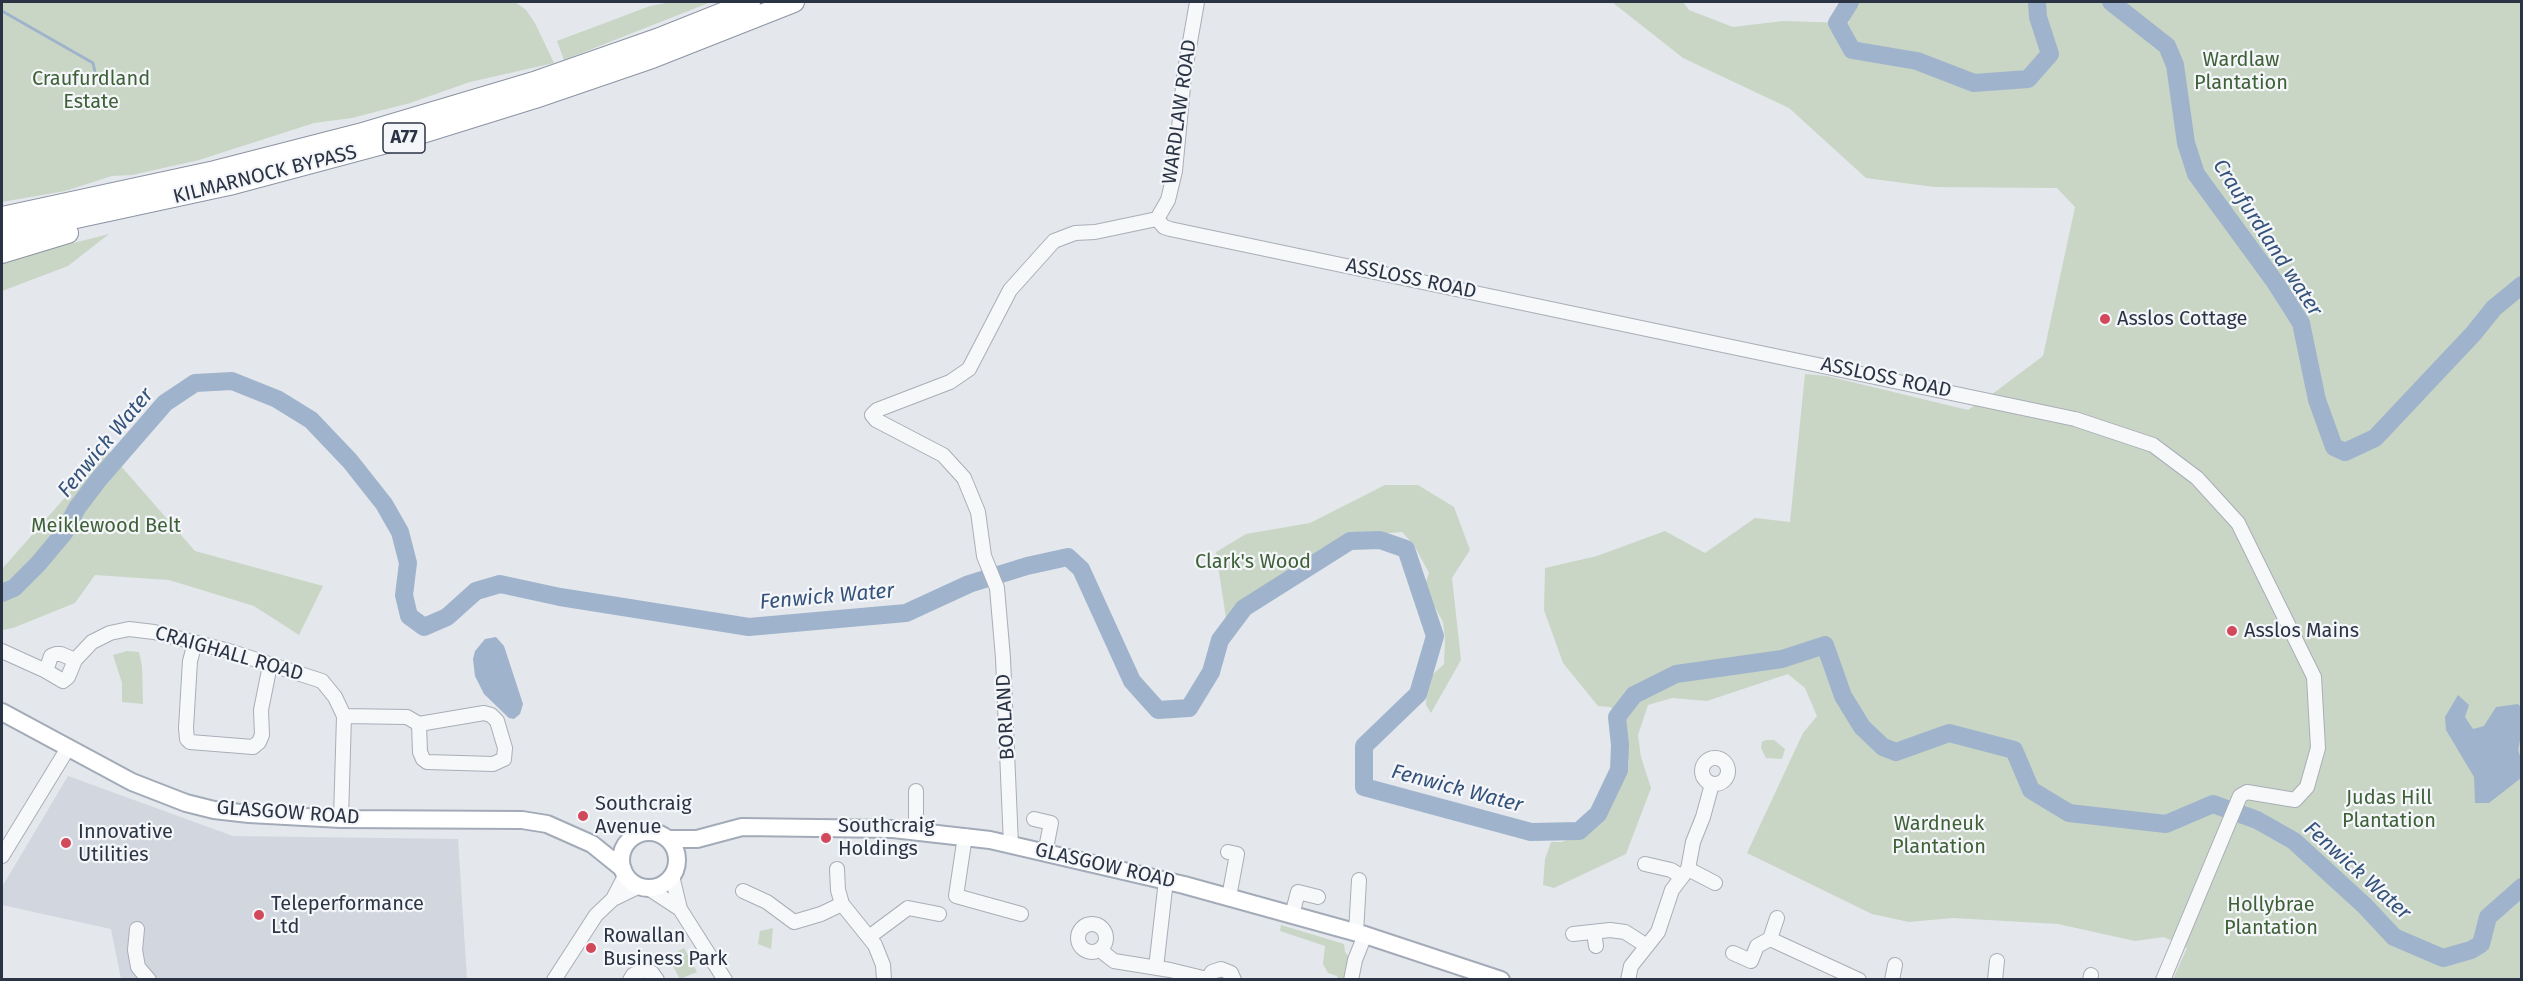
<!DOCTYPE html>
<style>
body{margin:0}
#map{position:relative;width:2523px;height:981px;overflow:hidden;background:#e4e7ec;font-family:"Fira Sans",sans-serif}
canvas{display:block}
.frame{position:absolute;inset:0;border:3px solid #2b3445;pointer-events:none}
</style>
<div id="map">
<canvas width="2523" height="981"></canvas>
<div class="frame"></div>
</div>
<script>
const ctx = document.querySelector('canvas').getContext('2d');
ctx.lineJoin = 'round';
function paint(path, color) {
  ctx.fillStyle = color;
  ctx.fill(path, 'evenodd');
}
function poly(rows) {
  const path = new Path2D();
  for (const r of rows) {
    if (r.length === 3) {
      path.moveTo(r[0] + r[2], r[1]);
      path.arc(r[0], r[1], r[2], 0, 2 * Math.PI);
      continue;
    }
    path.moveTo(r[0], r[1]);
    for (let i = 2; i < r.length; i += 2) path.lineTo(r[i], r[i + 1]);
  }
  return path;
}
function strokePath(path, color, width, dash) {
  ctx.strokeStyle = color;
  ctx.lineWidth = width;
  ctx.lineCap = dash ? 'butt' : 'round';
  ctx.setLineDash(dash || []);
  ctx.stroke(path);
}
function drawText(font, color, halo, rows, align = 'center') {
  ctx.font = font + ' "Fira Sans",sans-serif';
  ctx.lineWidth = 4.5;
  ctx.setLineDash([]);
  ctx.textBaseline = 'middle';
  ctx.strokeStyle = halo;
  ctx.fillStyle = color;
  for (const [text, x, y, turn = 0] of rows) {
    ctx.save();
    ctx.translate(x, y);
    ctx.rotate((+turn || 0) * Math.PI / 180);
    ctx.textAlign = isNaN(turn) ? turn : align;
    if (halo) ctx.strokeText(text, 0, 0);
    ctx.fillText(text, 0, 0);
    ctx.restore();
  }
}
paint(poly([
 [68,776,233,836,458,839,467,979,121,979,111,929,2,905,2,887]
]), '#d2d6de');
paint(poly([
 [2,2,515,2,526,10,535,23,554,63,470,82,410,103,352,118,314,123,199,160,132,175,112,176,65,191,2,202],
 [671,2,711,2,564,60,557,41,650,6],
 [1612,2,1683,2,1689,10,1733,27,1783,21,1849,23,1851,11,1859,2,2521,2,2521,979,2173,979,2187,948,2164,937,2135,941,2058,924,1953,918,1909,922,1872,914,1747,853,1803,733,1817,716,1805,688,1788,674,1707,701,1672,698,1648,705,1638,735,1641,757,1651,788,1626,854,1554,888,1543,885,1545,859,1551,842,1562,842,1597,827,1619,791,1629,763,1625,740,1626,718,1610,707,1598,706,1563,663,1544,610,1545,568,1597,556,1665,531,1705,553,1755,518,1790,522,1805,374,1827,376,1968,410,1995,392,2043,356,2075,207,2057,188,1934,187,1866,178,1789,108,1683,58],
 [109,234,68,266,2,291,2,261],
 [107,450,195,551,323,586,299,635,254,606,169,580,95,575,75,603,13,628,2,630,2,569],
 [1385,485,1418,485,1454,507,1470,550,1452,578,1461,660,1431,713,1426,705,1427,680,1444,664,1445,639,1443,622,1424,587,1429,573,1414,545,1402,532,1356,536,1322,548,1286,576,1246,597,1226,618,1216,552,1246,534,1310,523],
 [127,651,139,652,142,666,143,704,122,702,122,683,113,655],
 [1766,740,1774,740,1785,749,1782,759,1766,758,1761,748,1762,742],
 [1281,925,1344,944,1345,952,1349,957,1344,979,1338,979,1337,976,1328,973,1323,964,1325,946,1280,931],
 [773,928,771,949,758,944,760,931],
 [684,948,697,972,680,979,668,957]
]), '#c9d6c5');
paint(poly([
 [496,637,504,646,523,704,520,714,514,719,509,718,484,694,475,676,473,659,475,651,485,639],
 [2458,695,2469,705,2465,717,2473,729,2484,726,2496,707,2518,704,2521,707,2521,736,2518,750,2521,759,2521,778,2489,803,2475,803,2474,777,2446,730,2445,717]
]), '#9fb4cc');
strokePath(poly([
 [2,11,93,63,95,72,87,82,86,86]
]), '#9fb4cc', 3);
strokePath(poly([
 [1850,2,1837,23,1852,50,1917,61,1974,83,2028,79,2050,54,2038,17,2037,2],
 [2111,2,2167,46,2175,65,2186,143,2196,174,2275,282,2301,323,2317,400,2334,447,2345,452,2375,438,2473,334,2494,308,2522,285],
 [2,593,14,588,38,564,64,533,77,508,99,479,165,403,195,383,232,381,277,399,311,420,350,461,384,504,400,532,408,563,404,595,409,616,424,627,447,617,476,591,500,584,560,597,749,627,906,613,969,584,1027,566,1068,557,1081,569,1132,681,1158,710,1189,708,1211,672,1220,640,1244,608,1350,541,1380,540,1406,549,1435,636,1418,694,1364,746,1364,787,1531,832,1579,831,1598,814,1619,770,1620,745,1617,717,1634,695,1676,674,1782,659,1825,645,1843,696,1862,727,1883,747,1896,752,1949,733,2014,750,2031,790,2069,813,2166,824,2213,804,2257,820,2294,841,2365,906,2394,937,2443,958,2471,950,2481,944,2488,917,2522,887]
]), '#9fb4cc', 18);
const minor = poly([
 [1157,219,1164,227,1170,229,2075,419,2153,445,2197,478,2238,523,2314,677,2318,748,2307,787,2295,800,2247,792,2240,796,2163,980],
 [1157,219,1168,200,1175,171,1184,76,1197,2],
 [195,643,190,661,186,728,187,739,190,742,253,747,259,742,262,735,261,710,270,665],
 [2,651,46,671],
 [75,660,61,654,56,654,51,656,46,671,63,681,68,677,75,660,92,642,110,633,129,629,154,632,229,651,322,681,335,697,344,716,341,819],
 [344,716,407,717,419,724,484,713,491,715,497,721,505,748,504,759,493,764,427,762,423,759,420,752,419,724],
 [1715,771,13],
 [916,791,916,831],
 [1034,819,1051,823,1045,853],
 [965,836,956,896,1021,914],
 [1011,845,1003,658,997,588,984,556,978,512,964,478,943,455,876,420,872,415,877,410,950,382,969,369,1010,290,1054,241,1075,233,1095,232,1157,219],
 [1228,852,1237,854,1229,897],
 [2,856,68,748],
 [1645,864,1671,870,1682,877],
 [837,869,838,890,842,904,875,945,883,965,884,980],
 [1688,869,1715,883],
 [672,876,680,909,725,980],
 [648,888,680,909],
 [743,891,767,902,794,922,821,914,842,904],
 [613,899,626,874],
 [1292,915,1298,892,1318,897],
 [1777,918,1770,939,1859,980],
 [1092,938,14],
 [137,929,135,950,138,967,149,980],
 [1594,932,1596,946],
 [1356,933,1359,880],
 [1573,934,1610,930,1625,932,1647,946],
 [869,937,908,908,939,914],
 [1100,950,1114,961,1170,970,1207,979],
 [1733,953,1751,961,1757,946,1770,939],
 [1156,968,1166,880],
 [554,980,596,915,613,899,640,886],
 [630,980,633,975,643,970,652,973,657,980],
 [1207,980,1212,972,1221,969,1231,973,1234,980],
 [1351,980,1355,960,1365,935],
 [1628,980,1631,966,1658,932,1672,890,1688,869,1693,842,1703,817,1712,784],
 [1892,980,1895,965],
 [1995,980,1997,961],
 [2090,980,2091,975]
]);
const major = poly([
 [2,712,132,782,186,803,214,810,249,814,341,819,522,820,547,824,592,844,623,869],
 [649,860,28],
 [669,839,697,839,742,827,893,829,990,840,1184,885,1365,935,1501,980]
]);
const highway = poly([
 [2,217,215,171,359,134,537,81,657,39,750,2],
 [2,234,229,185,416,135,535,98,652,58,794,2],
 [2,253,68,233]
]);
strokePath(minor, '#a9aeb7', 16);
strokePath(major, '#a3abb8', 20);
strokePath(highway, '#8b94a3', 22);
strokePath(minor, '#f7f8fa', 14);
strokePath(major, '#fff', 16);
strokePath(highway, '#fff', 20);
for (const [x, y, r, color] of [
 [2105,319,6,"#d1495b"],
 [2232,631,6,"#d1495b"],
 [583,816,6,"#d1495b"],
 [826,838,6,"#d1495b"],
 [66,843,6,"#d1495b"],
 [259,915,6,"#d1495b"],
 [591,948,6,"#d1495b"]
]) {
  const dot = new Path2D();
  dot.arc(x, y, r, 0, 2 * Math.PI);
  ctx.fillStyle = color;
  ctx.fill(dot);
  strokePath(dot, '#f4f6f9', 2);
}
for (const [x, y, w] of [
 [404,138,42]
]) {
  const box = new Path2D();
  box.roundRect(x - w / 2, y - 15, w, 30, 4.5);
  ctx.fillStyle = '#f4f6f9';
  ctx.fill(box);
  strokePath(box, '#2b3445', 1.5);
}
drawText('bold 18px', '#2b3445', null, [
 ["A77",404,138]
]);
drawText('20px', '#3f6138', '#f4f6f9', [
 ["Wardlaw",2241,60],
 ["Plantation",2241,83],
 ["Craufurdland",91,79],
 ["Estate",91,102],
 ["Meiklewood Belt",106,526],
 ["Clark's Wood",1253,562],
 ["Judas Hill",2389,798],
 ["Plantation",2389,821],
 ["Wardneuk",1939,824],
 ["Plantation",1939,847],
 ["Hollybrae",2271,905],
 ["Plantation",2271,928]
]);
drawText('20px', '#2b3445', '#f4f6f9', [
 ["WARDLAW ROAD",1180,112,-82],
 ["KILMARNOCK BYPASS",265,175,-14],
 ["ASSLOSS ROAD",1411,279,12],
 ["ASSLOSS ROAD",1886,378,12],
 ["CRAIGHALL ROAD",229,654,16],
 ["BORLAND",1006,717,-93],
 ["GLASGOW ROAD",288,813,4],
 ["GLASGOW ROAD",1105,866,13]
]);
drawText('20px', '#2b3445', '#f4f6f9', [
 ["Asslos Cottage",2117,319],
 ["Asslos Mains",2244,631],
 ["Southcraig",595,804],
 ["Avenue",595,827],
 ["Southcraig",838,826],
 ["Holdings",838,849],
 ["Innovative",78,832],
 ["Utilities",78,855],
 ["Teleperformance",271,904],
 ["Ltd",271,927],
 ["Rowallan",603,936],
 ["Business Park",603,959]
], 'left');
drawText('italic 21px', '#34527a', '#f4f6f9', [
 ["Craufurdland water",2267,238,57],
 ["Fenwick Water",106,443,-50],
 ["Fenwick Water",827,597,-5],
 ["Fenwick Water",1457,789,15],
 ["Fenwick Water",2357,871,42]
]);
</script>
